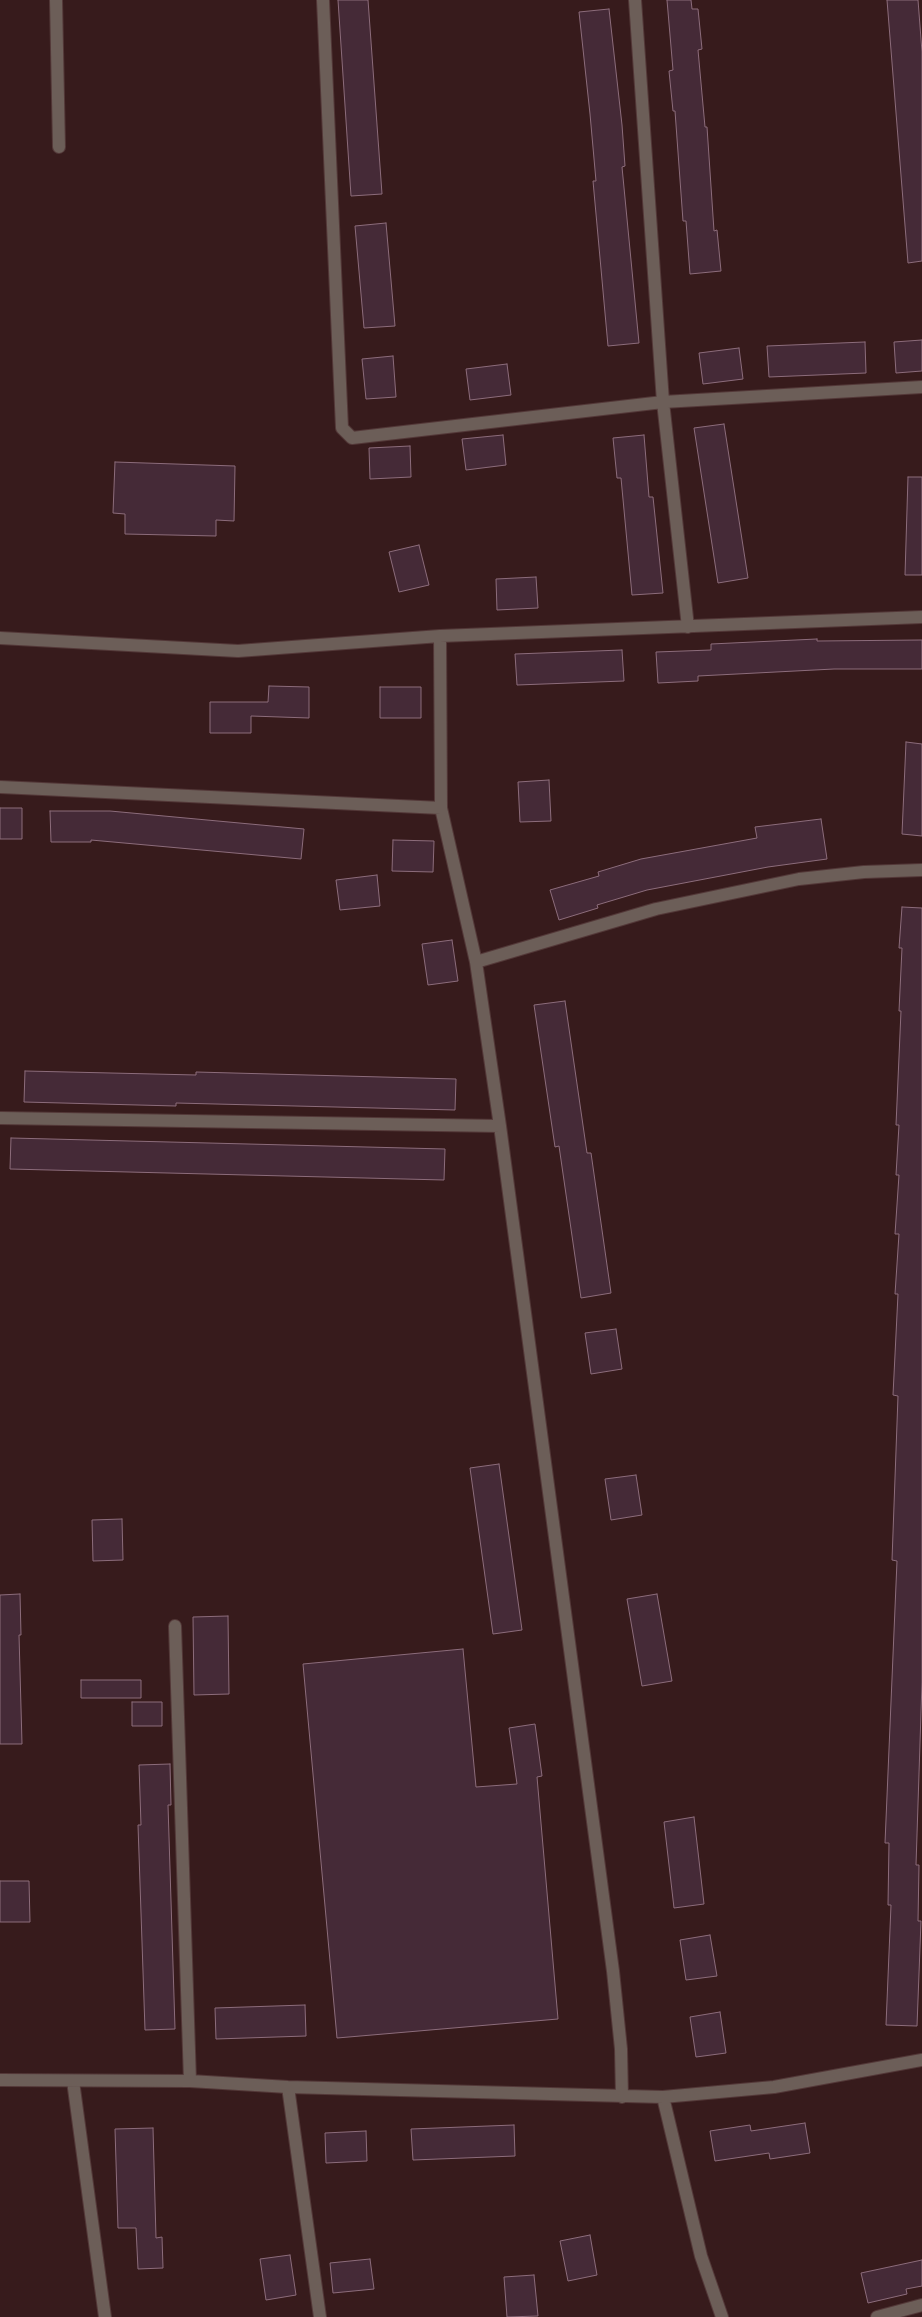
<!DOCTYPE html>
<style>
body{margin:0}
canvas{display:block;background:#371b1c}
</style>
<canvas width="922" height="2317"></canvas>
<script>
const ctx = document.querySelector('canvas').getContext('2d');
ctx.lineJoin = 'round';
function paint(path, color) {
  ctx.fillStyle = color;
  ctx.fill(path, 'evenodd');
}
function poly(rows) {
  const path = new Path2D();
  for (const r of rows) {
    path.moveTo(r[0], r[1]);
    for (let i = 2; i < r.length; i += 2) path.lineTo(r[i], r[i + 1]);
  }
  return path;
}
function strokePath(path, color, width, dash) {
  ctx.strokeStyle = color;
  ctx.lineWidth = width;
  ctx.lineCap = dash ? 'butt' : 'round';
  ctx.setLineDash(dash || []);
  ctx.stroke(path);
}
const building = poly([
 [338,0,368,0,382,194,351,196,338,0],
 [667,0,691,0,692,9,698,9,702,49,698,50,705,127,707,127,714,231,717,230,721,271,690,274,686,221,683,221,675,111,673,111,669,71,673,70,667,0],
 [887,0,918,0,922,52,922,261,908,263,887,0],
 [609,9,622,125,625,166,622,167,639,343,608,346,593,181,596,181,590,114,579,12,609,9],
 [386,223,395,326,364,328,355,226,386,223],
 [922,340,922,371,896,373,894,342,922,340],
 [865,342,866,373,769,377,767,346,865,342],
 [739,348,743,379,703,384,699,353,739,348],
 [393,356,396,397,366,399,362,359,393,356],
 [507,364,511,395,470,400,466,369,507,364],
 [724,424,748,578,718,583,694,428,724,424],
 [503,435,506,465,466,470,462,439,503,435],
 [644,435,649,497,653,497,663,593,632,595,621,478,617,478,613,438,644,435],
 [410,446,411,477,370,479,369,448,410,446],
 [115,462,235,466,234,521,216,520,216,536,125,534,125,514,113,513,115,462],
 [908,477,922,477,922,575,905,575,908,477],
 [419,545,429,585,399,592,389,552,419,545],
 [536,577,538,608,497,610,496,579,536,577],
 [817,639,817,641,922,640,922,669,834,669,698,676,698,681,658,683,656,652,711,650,711,644,817,639],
 [622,650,624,681,517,685,515,654,622,650],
 [269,686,309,687,309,718,251,716,251,733,210,733,210,702,268,702,269,686],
 [380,687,421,687,421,718,380,718,380,687],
 [906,742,922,744,922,836,902,834,906,742],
 [549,780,551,821,520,822,518,782,549,780],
 [0,808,22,808,22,839,0,839,0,808],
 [50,811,110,811,304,829,301,859,91,840,91,842,51,842,50,811],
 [821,819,827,859,768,867,647,890,597,905,598,908,559,920,550,890,599,876,598,872,641,859,757,838,755,827,821,819],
 [393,840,434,841,433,872,392,871,393,840],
 [377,875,380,906,340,910,336,880,377,875],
 [902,907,922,908,922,1682,916,1865,919,1865,918,1921,921,1921,917,2026,886,2025,891,1905,888,1905,889,1843,885,1843,897,1561,892,1560,898,1396,893,1395,898,1294,895,1294,899,1234,895,1234,899,1175,896,1175,899,1125,896,1125,901,1011,899,1011,902,948,899,948,902,907],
 [452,940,458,981,428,985,422,944,452,940],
 [565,1001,587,1153,591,1153,611,1293,581,1298,559,1146,555,1147,534,1005,565,1001],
 [25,1071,196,1075,196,1072,456,1079,455,1110,176,1103,176,1106,24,1102,25,1071],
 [11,1138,445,1149,444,1180,10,1169,11,1138],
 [616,1329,622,1369,591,1374,585,1333,616,1329],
 [499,1464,522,1630,493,1634,470,1468,499,1464],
 [636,1475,642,1515,611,1520,605,1479,636,1475],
 [122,1519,123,1560,93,1561,92,1520,122,1519],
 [20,1594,21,1635,19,1635,22,1744,0,1744,0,1595,20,1594],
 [657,1594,672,1681,642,1686,627,1599,657,1594],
 [228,1616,229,1694,194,1695,193,1617,228,1616],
 [463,1649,476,1787,517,1784,509,1728,535,1724,542,1776,537,1777,558,2019,337,2038,303,1664,463,1649],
 [81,1680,141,1680,141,1698,81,1698,81,1680],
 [132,1702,162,1702,162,1726,132,1726,132,1702],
 [170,1764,171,1805,168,1805,175,2029,145,2030,138,1825,141,1825,139,1765,170,1764],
 [694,1817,704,1904,674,1908,664,1822,694,1817],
 [0,1881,29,1881,30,1922,0,1922,0,1881],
 [710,1935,717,1976,686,1980,680,1940,710,1935],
 [305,2005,306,2036,216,2039,215,2008,305,2005],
 [720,2012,726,2053,696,2057,690,2017,720,2012],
 [805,2123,810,2153,770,2159,769,2153,715,2161,710,2131,750,2125,751,2131,805,2123],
 [514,2125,515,2156,413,2160,411,2129,514,2125],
 [153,2128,156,2238,162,2237,163,2268,138,2269,136,2228,118,2228,115,2129,153,2128],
 [366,2131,367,2161,326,2163,325,2133,366,2131],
 [590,2235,597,2275,568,2281,560,2241,590,2235],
 [290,2255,296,2295,266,2300,260,2259,290,2255],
 [370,2259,374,2289,333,2293,330,2263,370,2259],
 [922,2260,922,2286,906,2289,907,2294,868,2303,861,2273,922,2260],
 [534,2275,538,2316,507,2317,504,2277,534,2275]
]);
paint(building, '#452a37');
strokePath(building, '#8c6c7b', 1);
const minor = poly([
 [56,0,59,147],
 [323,0,342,428,352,438,663,402,922,387],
 [635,0,663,402,688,627],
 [440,636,441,808,476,962,500,1126,613,1971,621,2049,622,2097],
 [0,638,238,651,440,636,922,617],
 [0,787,441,808],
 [476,962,656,909,799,879,864,872,922,870],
 [0,1118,500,1126],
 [175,1626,190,2081],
 [0,2080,190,2081,288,2087,663,2097,774,2087,922,2060],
 [73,2081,105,2317],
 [288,2087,320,2317],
 [663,2097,701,2256,722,2317],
 [877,2317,922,2305]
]);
strokePath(minor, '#533838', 14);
strokePath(minor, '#6c5e58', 12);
</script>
